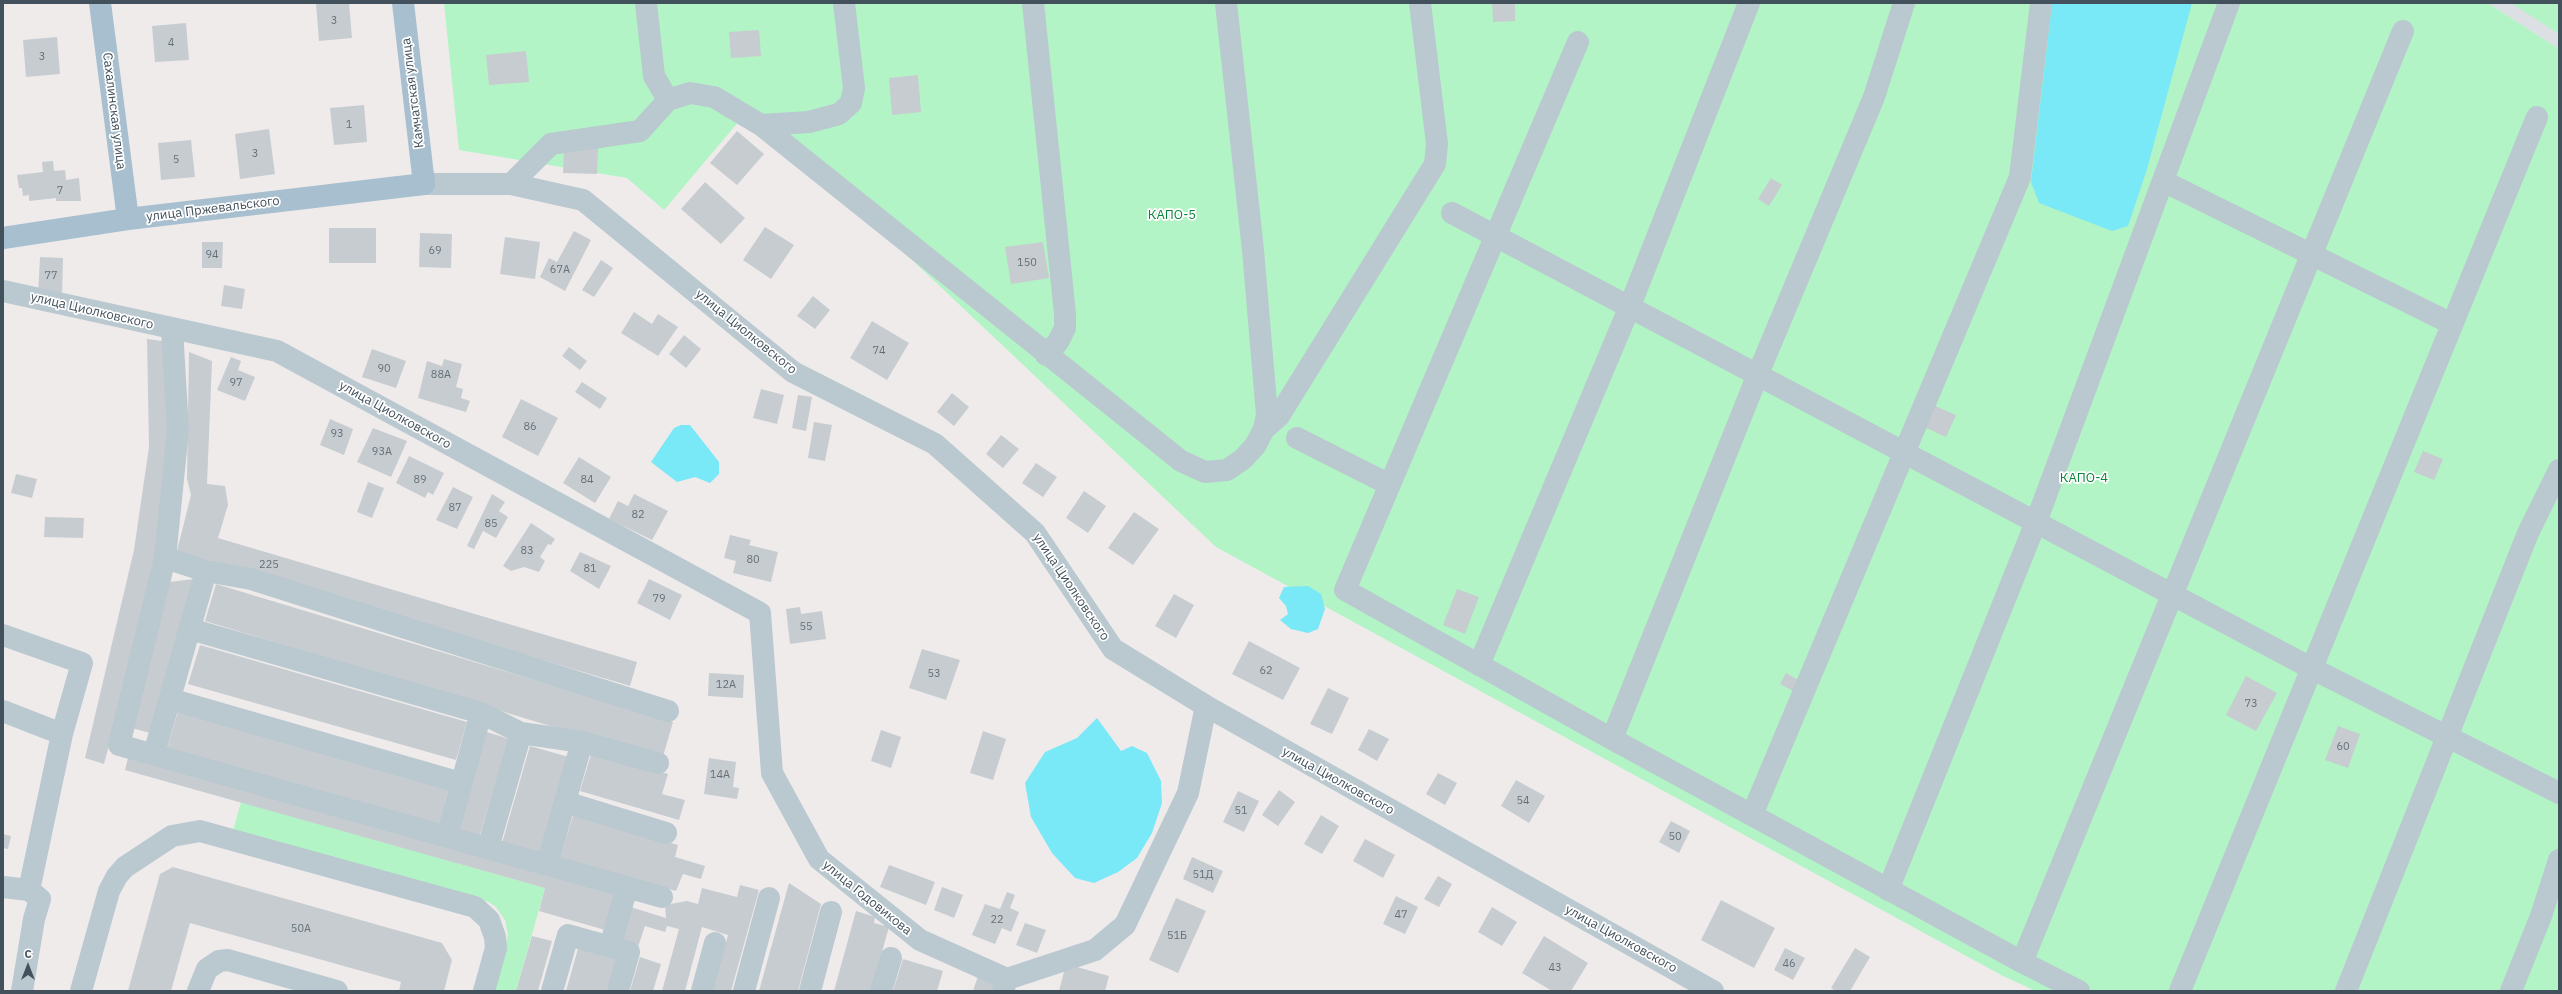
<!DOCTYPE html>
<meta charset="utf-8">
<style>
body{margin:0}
#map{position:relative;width:2562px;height:994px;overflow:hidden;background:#efebeb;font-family:"IBM Plex Sans",sans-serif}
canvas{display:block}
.frame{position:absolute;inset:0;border:4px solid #42515b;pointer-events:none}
.north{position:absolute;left:8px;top:946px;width:40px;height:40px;-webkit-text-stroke:3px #fff;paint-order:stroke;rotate:0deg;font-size:11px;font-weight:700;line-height:16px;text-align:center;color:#42515b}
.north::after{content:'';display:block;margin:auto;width:14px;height:18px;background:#42515b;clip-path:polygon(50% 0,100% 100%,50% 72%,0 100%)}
</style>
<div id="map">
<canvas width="2562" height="994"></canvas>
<div class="frame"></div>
<div class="north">С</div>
</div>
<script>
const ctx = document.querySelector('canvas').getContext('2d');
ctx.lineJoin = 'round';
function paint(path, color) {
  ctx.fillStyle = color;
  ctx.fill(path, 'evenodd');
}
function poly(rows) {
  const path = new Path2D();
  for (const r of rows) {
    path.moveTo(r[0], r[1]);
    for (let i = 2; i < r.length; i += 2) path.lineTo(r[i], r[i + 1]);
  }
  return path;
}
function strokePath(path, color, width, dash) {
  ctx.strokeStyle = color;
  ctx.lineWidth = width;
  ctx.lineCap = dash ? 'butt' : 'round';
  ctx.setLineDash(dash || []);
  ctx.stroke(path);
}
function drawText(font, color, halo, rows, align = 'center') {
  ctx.font = font + ' "IBM Plex Sans",sans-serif';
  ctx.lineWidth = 3.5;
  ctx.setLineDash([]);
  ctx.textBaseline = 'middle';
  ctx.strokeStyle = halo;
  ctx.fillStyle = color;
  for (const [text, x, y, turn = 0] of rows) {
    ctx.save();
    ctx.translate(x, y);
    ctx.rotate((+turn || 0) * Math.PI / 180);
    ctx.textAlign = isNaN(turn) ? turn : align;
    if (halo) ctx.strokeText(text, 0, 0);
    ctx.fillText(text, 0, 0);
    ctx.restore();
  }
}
paint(poly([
 [2488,3,2559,3,2559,49]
]), '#dce0e4');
paint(poly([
 [444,3,2488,3,2559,49,2559,991,2036,991,2003,976,1216,547,874,224,740,120,664,210,627,178,459,150],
 [2511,3,2559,3,2559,34],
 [241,802,545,888,516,991,492,991,508,935,505,920,496,907,489,902,233,831]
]), '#b2f4c5');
paint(poly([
 [2052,3,2192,3,2147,169,2128,226,2112,231,2039,203,2031,182],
 [681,425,690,425,719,462,719,474,710,483,695,477,677,482,651,462,674,428],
 [1308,586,1321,594,1325,609,1318,629,1308,633,1291,629,1280,620,1288,614,1286,606,1279,598,1284,587],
 [1097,718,1121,751,1132,746,1147,753,1161,781,1162,803,1152,833,1137,858,1118,872,1094,883,1075,878,1052,853,1031,817,1025,783,1045,752,1077,738]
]), '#79e8f7');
paint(poly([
 [349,3,352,38,319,41,316,4],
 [1492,3,1515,3,1515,21,1493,22],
 [186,23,189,60,155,62,152,26],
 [759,30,761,56,731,58,729,32],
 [57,37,60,74,26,77,23,40],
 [526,51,529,82,489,85,486,55],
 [918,75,921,112,892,115,889,78],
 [364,105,367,142,334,145,330,108],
 [269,129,275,174,240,179,235,134],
 [737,131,764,154,737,185,710,163],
 [191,140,195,177,161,180,158,143],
 [579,146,598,147,597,174,563,173,564,151,578,152],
 [53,161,54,171,65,170,66,180,79,178,81,201,56,201,56,198,29,201,29,195,23,196,22,188,19,188,17,175,43,172,42,162],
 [1771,178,1782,185,1769,206,1758,199],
 [705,182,745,218,721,244,681,209],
 [765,227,794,245,771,279,743,260],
 [329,228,376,228,376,263,329,263],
 [574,231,591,240,565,291,540,277,549,258,557,262],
 [420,233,452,234,451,268,419,267],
 [505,237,540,242,535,279,500,274],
 [202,242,223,242,222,268,202,268],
 [1043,242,1049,278,1011,284,1005,247],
 [40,257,63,258,62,296,38,295],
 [601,260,613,268,594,297,582,290],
 [224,285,245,289,242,309,221,306],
 [813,296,830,310,815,329,797,316],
 [634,312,652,324,658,314,678,327,658,356,621,333],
 [872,321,909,343,887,380,850,358],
 [684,335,701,349,686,368,669,354],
 [147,339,169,342,174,426,160,554,104,764,85,758,134,550,149,447],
 [569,347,587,361,580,370,562,356],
 [372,349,406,361,396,388,362,377],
 [189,352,212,361,207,484,225,486,228,505,218,538,637,662,630,686,177,551,191,495,187,479],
 [231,357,241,361,238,370,255,377,245,401,217,390],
 [444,359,462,364,456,387,463,389,461,398,470,401,466,412,418,398,427,361,442,366],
 [582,382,607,398,600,409,575,392],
 [761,389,784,395,777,424,753,418],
 [952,393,969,407,954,426,937,412],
 [798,395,812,397,806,431,792,428],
 [521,399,558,418,538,456,502,437],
 [1933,405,1956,415,1946,437,1924,427],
 [330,419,353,429,344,455,320,445],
 [814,422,832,425,825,461,808,458],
 [373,428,407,441,391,477,357,462],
 [1001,435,1019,449,1003,468,986,454],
 [2423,451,2443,459,2434,480,2414,472],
 [409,456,444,473,433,495,428,492,425,498,396,483],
 [579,457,611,477,595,503,563,483],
 [1036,463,1057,477,1043,497,1022,483],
 [16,474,37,479,32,498,11,493],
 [368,482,384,488,372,518,357,512],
 [453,487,473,497,457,529,436,520],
 [1084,491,1106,506,1088,533,1066,518],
 [492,494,505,502,499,511,508,517,496,538,483,531,474,549,467,546],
 [634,494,668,511,652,540,609,519,618,501,628,506],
 [1134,512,1159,529,1133,565,1108,548],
 [45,517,84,518,83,538,44,537],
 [531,523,555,539,551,545,548,544,540,557,545,561,539,572,524,567,511,571,503,566],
 [730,535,751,540,749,545,778,552,771,582,733,573,736,561,724,558],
 [580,552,611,566,599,589,570,571],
 [194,579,150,733,132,728,169,582],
 [649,579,682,595,670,620,637,603],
 [216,584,673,722,662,760,205,621],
 [1457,589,1479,597,1465,634,1443,625],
 [1174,594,1194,605,1176,638,1155,626],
 [800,607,801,614,822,611,826,639,790,644,786,609],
 [1249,641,1300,668,1283,700,1232,674],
 [200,645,467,722,456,760,188,684],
 [922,649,960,660,946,700,909,688],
 [709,673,744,675,743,698,708,696],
 [1786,673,1800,681,1795,692,1780,684],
 [2246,676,2277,693,2256,731,2226,715],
 [1328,688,1349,698,1332,734,1310,724],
 [178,711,449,787,439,825,167,749],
 [2338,726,2360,734,2348,768,2325,760],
 [1369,729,1389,739,1377,761,1358,750],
 [881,730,901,737,891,768,871,761],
 [983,731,1006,739,993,780,970,773],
 [487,732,509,739,479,838,457,831],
 [530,746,569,757,541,854,502,843],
 [130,750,624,888,612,932,539,911,545,888,125,770],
 [592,751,668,774,662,794,685,800,679,820,580,791],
 [709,758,736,762,733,787,739,788,737,799,704,794],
 [1438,773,1457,783,1445,805,1426,794],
 [1516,780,1545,796,1529,823,1501,806],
 [1279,790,1295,802,1278,826,1262,815],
 [1238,791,1259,801,1244,832,1223,822],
 [574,813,678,845,675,857,705,866,701,879,683,874,676,891,560,858],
 [1321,815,1339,826,1322,854,1304,844],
 [1671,821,1690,831,1679,853,1659,842],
 [3,834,11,836,8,849,3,848],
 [1365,839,1395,855,1383,878,1353,861],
 [1192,857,1223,871,1213,893,1183,879],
 [889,865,935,882,926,905,880,887],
 [173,867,442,943,452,960,444,991,399,991,401,982,190,923,171,991,128,991,160,874],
 [1438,876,1452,884,1439,907,1424,899],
 [789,883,821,904,798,991,759,991],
 [740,885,759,890,731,991,713,991,728,935,702,927,685,991,662,991,679,929,667,926,665,932,645,926,637,950,617,944,627,906,666,918,665,905,687,901,698,904,702,888,737,897],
 [942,887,963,895,954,918,934,910],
 [1007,892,1015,895,1010,908,1019,912,1011,932,1002,928,995,944,972,935,985,904,1000,909],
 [1396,896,1418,907,1405,934,1383,924],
 [1176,898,1206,911,1178,973,1149,960],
 [1721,900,1775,928,1754,968,1701,940],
 [1492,907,1517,922,1502,946,1478,932],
 [856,911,875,917,874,923,889,927,871,991,834,991],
 [1025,923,1046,930,1037,953,1016,945],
 [532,936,552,941,538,991,516,991],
 [1544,936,1588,963,1571,991,1552,991,1522,973],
 [579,945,618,956,609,991,566,991],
 [1785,948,1805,958,1793,980,1774,970],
 [1855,948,1870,957,1850,991,1836,991,1831,988],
 [640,957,661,964,653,991,630,991],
 [903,959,943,971,937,991,893,991],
 [1066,964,1109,976,1105,991,1059,991],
 [979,973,997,978,993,991,973,991]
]), '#c7ccd1');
strokePath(poly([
 [646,3,654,76,668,100],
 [1033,3,1065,314,1065,328,1058,342,1046,355],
 [1578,42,1345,590,1612,739,2022,962,2079,991],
 [761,125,809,122,839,114,851,103,854,88,844,3],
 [2163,181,2452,324],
 [424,184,511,184,583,200,793,372,935,444,1035,533,1113,649,1206,706,1713,991],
 [511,184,551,144,640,131,668,100,690,93,714,97,761,125,1181,461,1205,472,1227,470,1243,459,1255,446,1264,429,1267,415,1253,250,1226,3],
 [1452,213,2311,668,2559,793],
 [3,291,277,351,760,613,772,773,819,859,920,940,1007,979,1003,991],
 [172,329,178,430,165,558,119,745,662,897],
 [1263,430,1279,416,1435,164,1437,144,1420,3],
 [1297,438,1388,484],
 [165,558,206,571,251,579,668,711],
 [190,629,481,713,521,733,582,742,658,763],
 [3,635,82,663,62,734,29,890,3,887],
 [1479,665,1630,306,1749,3],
 [170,699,461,783],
 [3,711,62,734],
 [1612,739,1758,374,1874,97,1904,3],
 [154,754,206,571],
 [565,802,666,833],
 [1752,815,2020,177,2041,3],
 [447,836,481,713],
 [488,848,521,733],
 [547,865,582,742],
 [1888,890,2036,522,2229,3],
 [610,947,627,887],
 [2022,962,2403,31],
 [1007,979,1095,950,1125,925,1188,793,1206,706],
 [22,991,34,919,40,899,29,890],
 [81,991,109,891,117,876,125,867,172,836,200,831,475,907,489,920,495,937,496,948,484,991],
 [198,991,207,969,219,961,228,960,337,991],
 [552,991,568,935,629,952,618,991],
 [702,991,715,943],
 [744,991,769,898],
 [810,991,831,912],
 [881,991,891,958],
 [2180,991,2537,117],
 [2346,991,2528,533,2559,470],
 [2511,991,2541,916,2559,860]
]), '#bac8d0', 22);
strokePath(poly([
 [100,3,128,219],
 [3,238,128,219,424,184,403,3]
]), '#a7bfcf', 22);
drawText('11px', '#637078', null, [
 ["3",334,21],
 ["4",171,43],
 ["3",42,57],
 ["1",349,125],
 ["3",255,154],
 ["5",176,160],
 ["7",60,191],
 ["69",435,251],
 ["94",212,255],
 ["150",1027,263],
 ["67А",560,270],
 ["77",51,276],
 ["74",879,351],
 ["90",384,369],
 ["88А",441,375],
 ["97",236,383],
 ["86",530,427],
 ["93",337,434],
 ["93А",382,452],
 ["89",420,480],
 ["84",587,480],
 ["87",455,508],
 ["82",638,515],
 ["85",491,524],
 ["83",527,551],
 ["80",753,560],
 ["225",269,565],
 ["81",590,569],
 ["79",659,599],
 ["55",806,627],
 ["62",1266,671],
 ["53",934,674],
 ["12А",726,685],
 ["73",2251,704],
 ["60",2343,747],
 ["14А",720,775],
 ["54",1523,801],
 ["51",1241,811],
 ["50",1675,837],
 ["51Д",1203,875],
 ["47",1401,915],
 ["22",997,920],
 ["50А",301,929],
 ["51Б",1177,936],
 ["46",1789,964],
 ["43",1555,968]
]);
drawText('13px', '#42515b', '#fff', [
 ["Камчатская улица",413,93,-97],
 ["Сахалинская улица",114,111,83],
 ["улица Пржевальского",213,209,-7],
 ["улица Циолковского",92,311,13],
 ["улица Циолковского",746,332,39],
 ["улица Циолковского",395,415,29],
 ["улица Циолковского",1071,587,56],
 ["улица Циолковского",1338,781,29],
 ["улица Годовикова",867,898,39],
 ["улица Циолковского",1621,939,29]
]);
drawText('13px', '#0b843c', '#fff', [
 ["КАПО-5",1172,215],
 ["КАПО-4",2084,478]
]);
</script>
